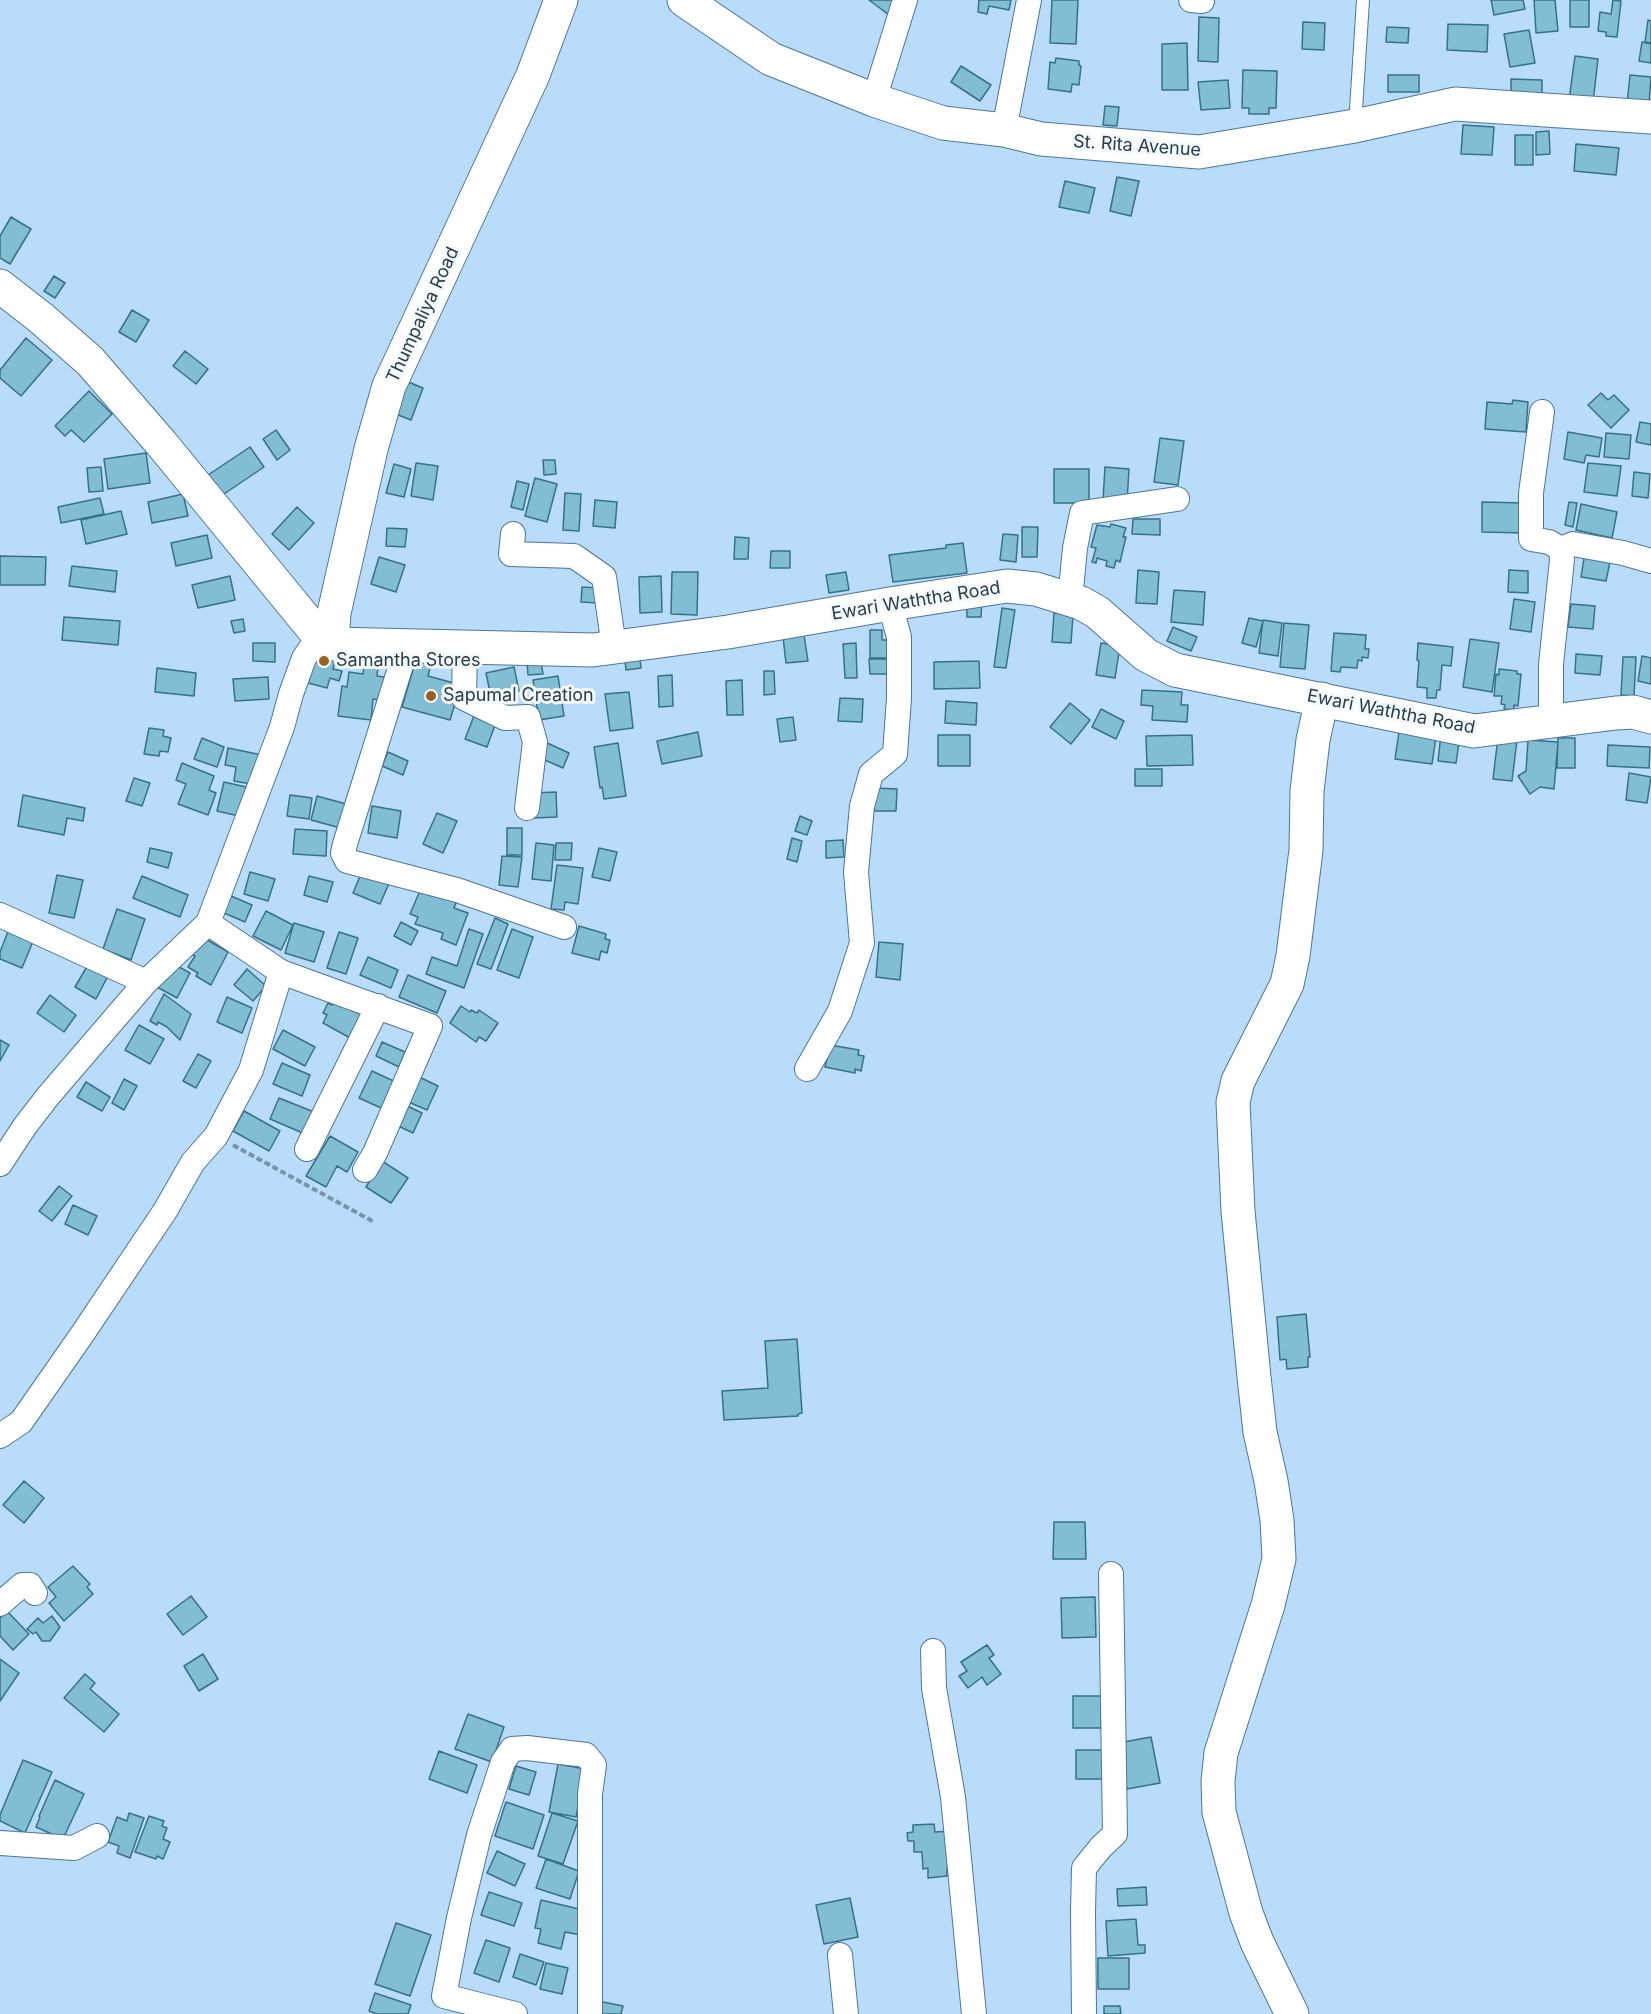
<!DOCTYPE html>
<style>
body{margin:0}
canvas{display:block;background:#b8dcfa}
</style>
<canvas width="1651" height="2014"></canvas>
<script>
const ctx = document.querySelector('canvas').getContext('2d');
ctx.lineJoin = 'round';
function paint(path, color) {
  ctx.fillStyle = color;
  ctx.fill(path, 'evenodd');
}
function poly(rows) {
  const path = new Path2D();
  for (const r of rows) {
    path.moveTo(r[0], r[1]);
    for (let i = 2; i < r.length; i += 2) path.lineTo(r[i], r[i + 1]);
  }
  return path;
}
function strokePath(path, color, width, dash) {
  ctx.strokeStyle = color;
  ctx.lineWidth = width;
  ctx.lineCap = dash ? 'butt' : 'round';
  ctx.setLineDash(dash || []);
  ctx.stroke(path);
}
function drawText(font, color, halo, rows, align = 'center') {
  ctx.font = font + ' Inter,sans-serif';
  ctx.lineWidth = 6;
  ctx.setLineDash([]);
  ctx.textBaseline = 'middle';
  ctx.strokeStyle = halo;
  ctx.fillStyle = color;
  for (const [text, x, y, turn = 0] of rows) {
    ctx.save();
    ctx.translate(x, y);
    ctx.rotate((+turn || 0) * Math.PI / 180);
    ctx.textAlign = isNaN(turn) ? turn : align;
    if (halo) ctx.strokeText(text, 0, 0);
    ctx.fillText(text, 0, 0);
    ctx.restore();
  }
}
const building = poly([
 [869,0,900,0,889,15,869,0],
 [979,0,1011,0,1009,10,989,6,987,14,978,12,979,0],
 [1052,0,1078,0,1076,44,1050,43,1052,0],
 [1491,0,1523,0,1525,9,1494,15,1491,0],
 [1534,0,1555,0,1558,31,1536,33,1534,0],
 [1570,0,1589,0,1589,27,1570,27,1570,0],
 [1613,0,1621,1,1617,37,1606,36,1606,32,1598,31,1600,12,1611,14,1613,0],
 [1199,17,1219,18,1218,62,1198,61,1199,17],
 [1648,20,1651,21,1651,43,1645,42,1648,20],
 [1303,22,1325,23,1324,50,1302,49,1303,22],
 [1448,24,1488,25,1487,52,1447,50,1448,24],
 [1387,27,1409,28,1408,43,1386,42,1387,27],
 [1529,30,1535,63,1510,67,1504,34,1529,30],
 [1642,42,1651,44,1651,63,1639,61,1642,42],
 [1187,43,1188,90,1162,90,1162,44,1187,43],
 [1575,56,1598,59,1592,111,1568,108,1575,56],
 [1056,58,1079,61,1079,65,1081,66,1079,85,1072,84,1071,92,1048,89,1050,62,1055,63,1056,58],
 [961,66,991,85,980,101,951,82,961,66],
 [1243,70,1277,71,1276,108,1269,108,1269,114,1249,114,1249,108,1242,108,1243,70],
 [1388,75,1419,75,1419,92,1388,92,1388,75],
 [1630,75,1651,77,1648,116,1626,114,1630,75],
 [1511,79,1542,80,1542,100,1511,99,1511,79],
 [1228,80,1230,108,1201,110,1198,82,1228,80],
 [1105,106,1119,107,1117,126,1103,125,1105,106],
 [1463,125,1494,127,1492,155,1461,154,1463,125],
 [1549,131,1550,154,1536,155,1536,132,1549,131],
 [1515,135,1533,135,1533,165,1515,165,1515,135],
 [1576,144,1619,148,1616,175,1574,171,1576,144],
 [1117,177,1139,181,1131,216,1110,211,1117,177],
 [1065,181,1095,188,1089,213,1059,207,1065,181],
 [11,217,31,229,10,264,0,258,0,236,11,217],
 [54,276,65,283,55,298,44,291,54,276],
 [132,310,149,320,136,342,119,332,132,310],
 [26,338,52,360,21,396,0,378,0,370,26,338],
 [185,351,208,369,196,384,173,366,185,351],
 [401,379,423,388,411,420,388,411,401,379],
 [89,391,112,414,84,442,71,430,65,436,55,426,89,391],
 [1601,393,1608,400,1614,395,1629,410,1611,428,1588,405,1601,393],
 [1513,400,1528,402,1526,432,1485,429,1487,402,1512,404,1513,400],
 [1640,422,1651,424,1651,445,1636,442,1640,422],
 [276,430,290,450,277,460,263,439,276,430],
 [1568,432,1602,438,1599,457,1586,455,1584,463,1564,459,1568,432],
 [1606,433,1631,435,1629,459,1604,457,1606,433],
 [1160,438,1184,441,1178,485,1154,482,1160,438],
 [250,447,264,467,221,496,208,475,250,447],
 [146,453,150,483,108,489,104,459,146,453],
 [543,460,555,460,556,474,544,475,543,460],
 [416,463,438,466,433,500,411,496,416,463],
 [1588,463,1621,466,1617,496,1584,492,1588,463],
 [394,464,411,469,404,497,386,493,394,464],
 [101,467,103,491,89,492,87,468,101,467],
 [1105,467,1129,469,1127,502,1103,500,1105,467],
 [1054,469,1089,469,1089,503,1054,503,1054,469],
 [1634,472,1650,474,1648,498,1632,496,1634,472],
 [535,478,557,484,547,522,525,516,535,478],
 [517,481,529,484,523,510,511,507,517,481],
 [565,493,581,494,579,531,563,530,565,493],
 [183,494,188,516,152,523,148,502,183,494],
 [100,498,104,514,61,523,58,507,100,498],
 [595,500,617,502,615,528,593,526,595,500],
 [1482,502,1525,503,1524,533,1482,532,1482,502],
 [1569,502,1577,503,1573,527,1565,525,1569,502],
 [1581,504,1617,512,1612,538,1576,530,1581,504],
 [297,507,314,523,289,550,272,534,297,507],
 [121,511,127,534,86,544,81,520,121,511],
 [1133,519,1160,519,1160,535,1132,534,1133,519],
 [1111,524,1126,528,1123,537,1126,537,1120,562,1116,560,1114,568,1106,566,1107,561,1097,558,1096,563,1092,562,1096,548,1091,547,1097,525,1110,527,1111,524],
 [1022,527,1038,527,1037,557,1022,557,1022,527],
 [387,528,407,529,405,547,386,546,387,528],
 [1003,534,1018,535,1016,562,1000,560,1003,534],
 [207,535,212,558,176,566,171,543,207,535],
 [735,537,749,538,748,559,734,559,735,537],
 [963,543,967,573,893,582,889,555,946,548,946,545,963,543],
 [771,551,790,551,790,568,770,568,771,551],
 [1585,552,1611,557,1606,581,1581,577,1585,552],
 [0,556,46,557,45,585,0,585,0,556],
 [379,557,405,565,396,592,371,584,379,557],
 [72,566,117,571,115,592,69,586,72,566],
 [1138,570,1159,572,1157,604,1136,603,1138,570],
 [1509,570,1528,571,1528,593,1508,592,1509,570],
 [672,572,698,572,697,615,671,614,672,572],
 [846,572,849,590,829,593,826,575,846,572],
 [230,576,235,600,198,608,192,585,230,576],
 [661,576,662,612,640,613,639,577,661,576],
 [582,587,599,588,598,603,581,602,582,587],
 [1174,590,1205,592,1203,625,1171,622,1174,590],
 [967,599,982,600,981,617,967,617,967,599],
 [1514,599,1535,602,1531,632,1510,629,1514,599],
 [1571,604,1595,606,1593,629,1568,627,1571,604],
 [1002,608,1015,610,1006,668,994,667,1002,608],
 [1054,613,1073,615,1071,643,1052,642,1054,613],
 [64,617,120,621,118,645,62,640,64,617],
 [1249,618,1263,621,1256,647,1242,643,1249,618],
 [243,619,245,631,234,633,231,621,243,619],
 [1263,620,1282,623,1278,656,1259,653,1263,620],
 [1284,623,1309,625,1305,669,1280,667,1284,623],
 [1173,627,1197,637,1191,651,1167,641,1173,627],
 [870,630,882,630,882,640,893,640,893,658,870,658,870,630],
 [1334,633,1366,635,1365,649,1369,649,1368,658,1362,657,1362,661,1358,660,1357,668,1341,667,1340,672,1331,671,1334,633],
 [804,635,808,661,786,663,783,637,804,635],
 [1470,639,1499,643,1492,692,1463,687,1470,639],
 [253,643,275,643,275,662,253,661,253,643],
 [856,643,857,678,845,678,843,644,856,643],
 [1101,643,1120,646,1115,678,1096,675,1101,643],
 [1418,643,1453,647,1451,666,1442,665,1440,690,1437,690,1436,698,1427,698,1427,688,1417,687,1419,661,1417,660,1418,643],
 [318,647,337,653,333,669,342,671,339,681,330,678,327,688,308,683,318,647],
 [639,651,641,668,626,670,624,653,639,651],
 [1576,654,1602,656,1600,675,1575,673,1576,654],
 [417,656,432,660,428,676,461,685,450,720,402,707,417,656],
 [1642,656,1651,658,1651,684,1638,681,1642,656],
 [1623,657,1636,657,1634,696,1621,695,1623,657],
 [869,659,893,659,893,674,870,674,869,659],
 [979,661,980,688,934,689,934,662,979,661],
 [541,662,543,674,528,675,527,663,541,662],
 [364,665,378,667,377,676,390,678,387,701,373,699,371,720,338,716,342,686,347,687,349,672,363,674,364,665],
 [514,667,519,691,491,697,486,673,514,667],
 [157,668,196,673,194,696,155,692,157,668],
 [1499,669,1517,671,1517,674,1521,674,1518,706,1514,705,1514,710,1504,709,1505,705,1501,704,1502,696,1494,696,1496,674,1499,675,1499,669],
 [764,671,774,671,775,694,764,695,764,671],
 [672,675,673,706,659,707,658,676,672,675],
 [558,676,564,716,539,720,533,680,558,676],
 [268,677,269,699,235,701,233,679,268,677],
 [742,680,743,715,727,715,726,681,742,680],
 [1142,690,1182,692,1181,705,1188,705,1187,722,1152,720,1153,706,1141,705,1142,690],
 [629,692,633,728,610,731,605,694,629,692],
 [840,698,863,699,862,722,838,721,840,698],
 [946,701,977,703,976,725,945,723,946,701],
 [1070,703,1090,720,1071,744,1050,727,1070,703],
 [477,708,498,717,487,747,465,739,477,708],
 [1101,709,1124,721,1116,739,1092,727,1101,709],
 [793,717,796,740,780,742,777,719,793,717],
 [149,728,164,730,163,736,171,738,168,752,160,751,159,756,144,754,149,728],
 [698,732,702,756,662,764,657,741,698,732],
 [1399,732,1436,737,1432,764,1395,759,1399,732],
 [1441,734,1460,736,1456,763,1438,761,1441,734],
 [938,735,970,735,970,766,938,766,938,735],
 [1192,735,1193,765,1147,766,1146,736,1192,735],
 [1498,737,1517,740,1512,781,1493,779,1498,737],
 [202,738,224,747,217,767,194,759,202,738],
 [1558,738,1575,738,1575,768,1557,768,1558,738],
 [1528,740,1558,742,1554,789,1540,787,1530,794,1518,776,1526,771,1528,740],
 [545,742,569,753,563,768,538,757,545,742],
 [618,743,626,796,604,799,602,787,600,788,594,747,618,743],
 [1608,745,1650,747,1649,768,1607,766,1608,745],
 [228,748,262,755,256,785,234,781,236,767,225,765,228,748],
 [388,752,408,761,403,775,382,766,388,752],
 [182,763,214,776,209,790,216,793,208,815,178,804,186,784,176,780,182,763],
 [1135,769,1162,769,1162,786,1135,786,1135,769],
 [1629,773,1651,777,1647,803,1626,800,1629,773],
 [134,778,150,783,142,806,126,801,134,778],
 [224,782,246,787,239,816,217,811,224,782],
 [875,788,897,789,896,811,874,811,875,788],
 [556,792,557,817,534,818,533,793,556,792],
 [23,795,85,808,83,821,67,818,64,835,18,826,23,795],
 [290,795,312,798,309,819,287,816,290,795],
 [317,796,350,805,344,829,311,820,317,796],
 [372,806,401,811,397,838,368,833,372,806],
 [437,813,457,821,443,853,423,844,437,813],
 [800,816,812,821,807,835,795,831,800,816],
 [507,828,522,828,522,855,507,855,507,828],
 [295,829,327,831,326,856,293,854,295,829],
 [792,838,802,841,797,862,787,859,792,838],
 [843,840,844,857,826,858,826,841,843,840],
 [536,843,554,845,551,881,532,879,536,843],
 [556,843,572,843,571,860,555,860,556,843],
 [150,848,172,853,168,868,147,862,150,848],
 [599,848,617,852,610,881,592,877,599,848],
 [502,856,522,857,518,887,499,885,502,856],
 [557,865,583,868,578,904,565,902,564,910,551,909,557,865],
 [363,869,390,881,380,904,353,893,363,869],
 [250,872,275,879,268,901,244,894,250,872],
 [57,875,83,880,74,918,49,913,57,875],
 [142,876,188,895,180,917,133,898,142,876],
 [309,876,333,882,327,902,304,895,309,876],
 [422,886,457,900,454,908,468,913,456,945,441,939,443,933,415,924,418,917,410,914,422,886],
 [231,896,252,905,245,922,224,913,231,896],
 [117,909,145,919,131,960,103,949,117,909],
 [266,911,293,925,281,950,253,936,266,911],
 [495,918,508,924,491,969,477,964,495,918],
 [401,922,418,931,411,945,394,936,401,922],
 [294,923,324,932,314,962,285,953,294,923],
 [579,926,606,934,605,939,610,940,607,953,601,951,599,960,572,953,579,926],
 [9,929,34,939,22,968,0,959,0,952,9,929],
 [469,929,483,934,464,988,426,974,432,957,457,966,469,929],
 [512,929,533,937,519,978,497,970,512,929],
 [339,932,358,938,346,974,327,968,339,932],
 [204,938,228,952,211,985,196,976,198,973,188,967,195,956,187,951,204,938],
 [879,942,903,944,900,980,876,977,879,942],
 [368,957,398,970,391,988,360,975,368,957],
 [170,962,190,973,177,998,157,987,170,962],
 [89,963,109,974,96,999,75,987,89,963],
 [247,969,266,986,253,1001,234,985,247,969],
 [408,975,446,991,437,1013,399,997,408,975],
 [164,994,191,1014,180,1040,167,1027,158,1022,157,1025,150,1021,164,994],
 [50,995,76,1015,64,1032,37,1013,50,995],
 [227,997,252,1008,242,1033,217,1022,227,997],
 [335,1000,364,1016,352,1039,323,1023,327,1015,323,1013,328,1003,332,1005,335,1000],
 [461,1006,470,1012,471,1010,477,1013,479,1010,498,1023,486,1041,479,1037,476,1042,450,1023,461,1006],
 [139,1025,164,1039,150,1064,125,1050,139,1025],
 [283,1030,315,1047,305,1066,273,1049,283,1030],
 [0,1040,9,1045,0,1061,0,1040],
 [382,1042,405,1052,399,1067,376,1056,382,1042],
 [830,1045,859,1050,858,1055,864,1056,861,1071,855,1069,855,1073,825,1067,830,1045],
 [198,1054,211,1061,196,1088,183,1081,198,1054],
 [282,1063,310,1075,302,1096,273,1084,282,1063],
 [372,1071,402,1085,390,1112,359,1098,372,1071],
 [415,1075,438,1086,427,1110,404,1100,415,1075],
 [124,1079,137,1086,124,1110,112,1103,124,1079],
 [86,1082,110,1097,102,1111,77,1097,86,1082],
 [279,1098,314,1112,305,1134,270,1119,279,1098],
 [403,1104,422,1113,413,1133,394,1124,403,1104],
 [244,1111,280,1131,269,1151,233,1131,244,1111],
 [330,1136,358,1152,347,1172,337,1166,326,1187,306,1176,330,1136],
 [382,1161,408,1178,391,1203,366,1187,382,1161],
 [59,1186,72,1196,52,1221,39,1211,59,1186],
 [73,1205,97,1216,88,1235,65,1224,73,1205],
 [1306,1314,1310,1357,1308,1357,1308,1367,1287,1369,1286,1359,1280,1360,1277,1317,1306,1314],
 [797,1339,802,1413,798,1414,798,1416,724,1420,722,1391,768,1388,765,1341,797,1339],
 [24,1481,44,1498,24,1523,3,1505,24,1481],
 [1054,1522,1085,1522,1086,1559,1053,1559,1054,1522],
 [73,1566,90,1584,87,1587,93,1594,64,1621,49,1603,56,1597,48,1587,73,1566],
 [191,1596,207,1617,183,1635,167,1614,191,1596],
 [1095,1597,1096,1637,1062,1638,1061,1598,1095,1597],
 [7,1611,29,1634,13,1650,0,1636,0,1618,7,1611],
 [52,1616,60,1627,50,1641,42,1641,36,1632,33,1634,27,1629,38,1618,43,1623,52,1616],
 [987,1645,994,1655,989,1658,1001,1674,987,1685,982,1677,968,1688,959,1676,967,1671,961,1662,987,1645],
 [203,1654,218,1679,199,1691,184,1666,203,1654],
 [0,1659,19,1673,0,1701,0,1659],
 [85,1674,95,1683,90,1689,119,1714,104,1732,64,1698,85,1674],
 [1073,1696,1101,1696,1101,1728,1073,1728,1073,1696],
 [468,1714,504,1727,492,1762,455,1749,468,1714],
 [1151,1737,1160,1783,1127,1789,1118,1743,1151,1737],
 [1076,1750,1105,1750,1105,1779,1076,1779,1076,1750],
 [439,1751,477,1765,467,1793,429,1779,439,1751],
 [23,1760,52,1772,25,1833,0,1821,0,1815,23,1760],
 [558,1764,585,1769,576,1817,549,1812,558,1764],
 [516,1766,536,1772,529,1795,509,1789,516,1766],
 [55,1780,84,1794,63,1839,36,1827,40,1817,39,1816,55,1780],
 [506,1802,544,1815,533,1849,495,1836,506,1802],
 [129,1813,144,1818,130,1858,117,1853,119,1846,108,1842,117,1817,127,1821,129,1813],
 [552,1813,578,1821,563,1864,538,1856,552,1813],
 [149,1816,164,1821,162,1826,167,1828,163,1839,170,1842,163,1859,157,1856,156,1859,135,1852,149,1816],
 [934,1824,935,1832,952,1831,954,1867,947,1867,947,1876,928,1878,928,1868,923,1869,922,1852,914,1852,914,1841,908,1841,907,1833,913,1832,913,1825,934,1824],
 [497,1851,525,1864,515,1886,487,1873,497,1851],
 [546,1859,579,1871,570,1899,536,1888,546,1859],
 [1146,1887,1147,1905,1118,1906,1117,1889,1146,1887],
 [489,1892,522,1903,514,1926,481,1915,489,1892],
 [850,1898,858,1937,824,1944,816,1905,850,1898],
 [541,1900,579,1909,581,1935,565,1932,561,1949,538,1943,541,1929,535,1928,541,1900],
 [1136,1919,1138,1945,1145,1945,1145,1953,1108,1956,1106,1921,1136,1919],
 [396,1923,431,1935,410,1996,375,1984,396,1923],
 [486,1940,510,1948,499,1982,474,1973,486,1940],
 [520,1954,544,1962,536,1985,513,1977,520,1954],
 [1098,1958,1129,1958,1129,1989,1098,1989,1098,1958],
 [546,1963,568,1968,562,1994,540,1989,546,1963],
 [375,1993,411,2005,408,2014,377,2014,369,2011,375,1993],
 [598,2001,623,2006,621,2014,595,2014,598,2001],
 [1104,2006,1120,2006,1121,2014,1104,2014,1104,2006]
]);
paint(building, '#81bed4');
strokePath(building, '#367287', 1.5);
const lane = poly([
 [1355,125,1363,0]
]);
const street = poly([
 [1191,0,1202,1],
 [874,100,905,0],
 [1004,130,1029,0],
 [1542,412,1531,493,1531,539,1549,542,1561,549,1562,560,1551,664,1551,720],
 [513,534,511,554,574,556,604,577,614,647],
 [1561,549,1573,544,1623,553,1651,561],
 [1070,600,1075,548,1082,513,1177,499],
 [407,646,345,844,343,853,347,861,457,890,564,927],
 [465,647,464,698,505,718,528,717,535,742,527,808],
 [0,915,146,982],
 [281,972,430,1026,375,1153,365,1170],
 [807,1069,840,1011,862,943,856,872,862,806,871,774,895,754,899,698,899,637,890,604],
 [307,1149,378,1006],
 [0,1164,25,1126,49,1095,146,982,208,923,282,727,291,694,304,658,319,636],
 [0,1436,21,1422,81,1336,165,1211,193,1162,216,1136,251,1070,281,972,208,923],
 [0,1604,22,1585,30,1585,35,1593],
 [933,1651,934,1688,953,1797,974,2014],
 [0,1843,74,1848,97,1836],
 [840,1955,846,2014],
 [515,2014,444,1996,459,1918,479,1835,503,1762,512,1749,527,1748,586,1755,594,1765,590,1794,590,2014],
 [1084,2014,1083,1912,1084,1868,1101,1847,1115,1834,1111,1574]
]);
const secondary = poly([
 [684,0,771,59,874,100,943,123,1004,130,1041,139,1199,152,1355,126,1455,104,1651,117],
 [0,286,41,318,90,361,161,443,319,636,332,644],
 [332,644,593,650,728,632,890,604,1007,586,1036,589,1081,603,1097,612,1146,655,1175,670,1474,731,1616,713,1633,712,1651,717],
 [332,644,334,613,371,449,389,386,533,75,561,0],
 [1292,2014,1257,1942,1246,1913,1219,1812,1218,1781,1221,1753,1268,1605,1279,1559,1277,1520,1271,1481,1260,1432,1254,1377,1238,1211,1233,1102,1238,1081,1287,984,1293,956,1306,850,1307,791,1313,740,1322,699]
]);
strokePath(lane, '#4d7798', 14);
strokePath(street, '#4d7798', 26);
strokePath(secondary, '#4d7798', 35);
strokePath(poly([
 [233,1145,374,1222]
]), '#7894ab', 4, [6, 3]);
strokePath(lane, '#fff', 12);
strokePath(street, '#fff', 24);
strokePath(secondary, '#fff', 33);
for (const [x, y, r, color] of [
 [324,661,6,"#9b6020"],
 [431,696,6,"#9b6020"]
]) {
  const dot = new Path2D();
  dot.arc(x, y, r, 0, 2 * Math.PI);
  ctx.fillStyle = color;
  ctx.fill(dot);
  strokePath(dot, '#f4f9fd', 2);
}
drawText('18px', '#293c4b', '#f4f9fd', [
 ["St. Rita Avenue",1137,146,4],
 ["Thumpaliya Road",423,315,-65],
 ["Ewari Waththa Road",916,601,-9],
 ["Ewari Waththa Road",1391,712,11]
]);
drawText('18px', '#293c4b', '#f4f9fd', [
 ["Samantha Stores",336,661],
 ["Sapumal Creation",443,696]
], 'left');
</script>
